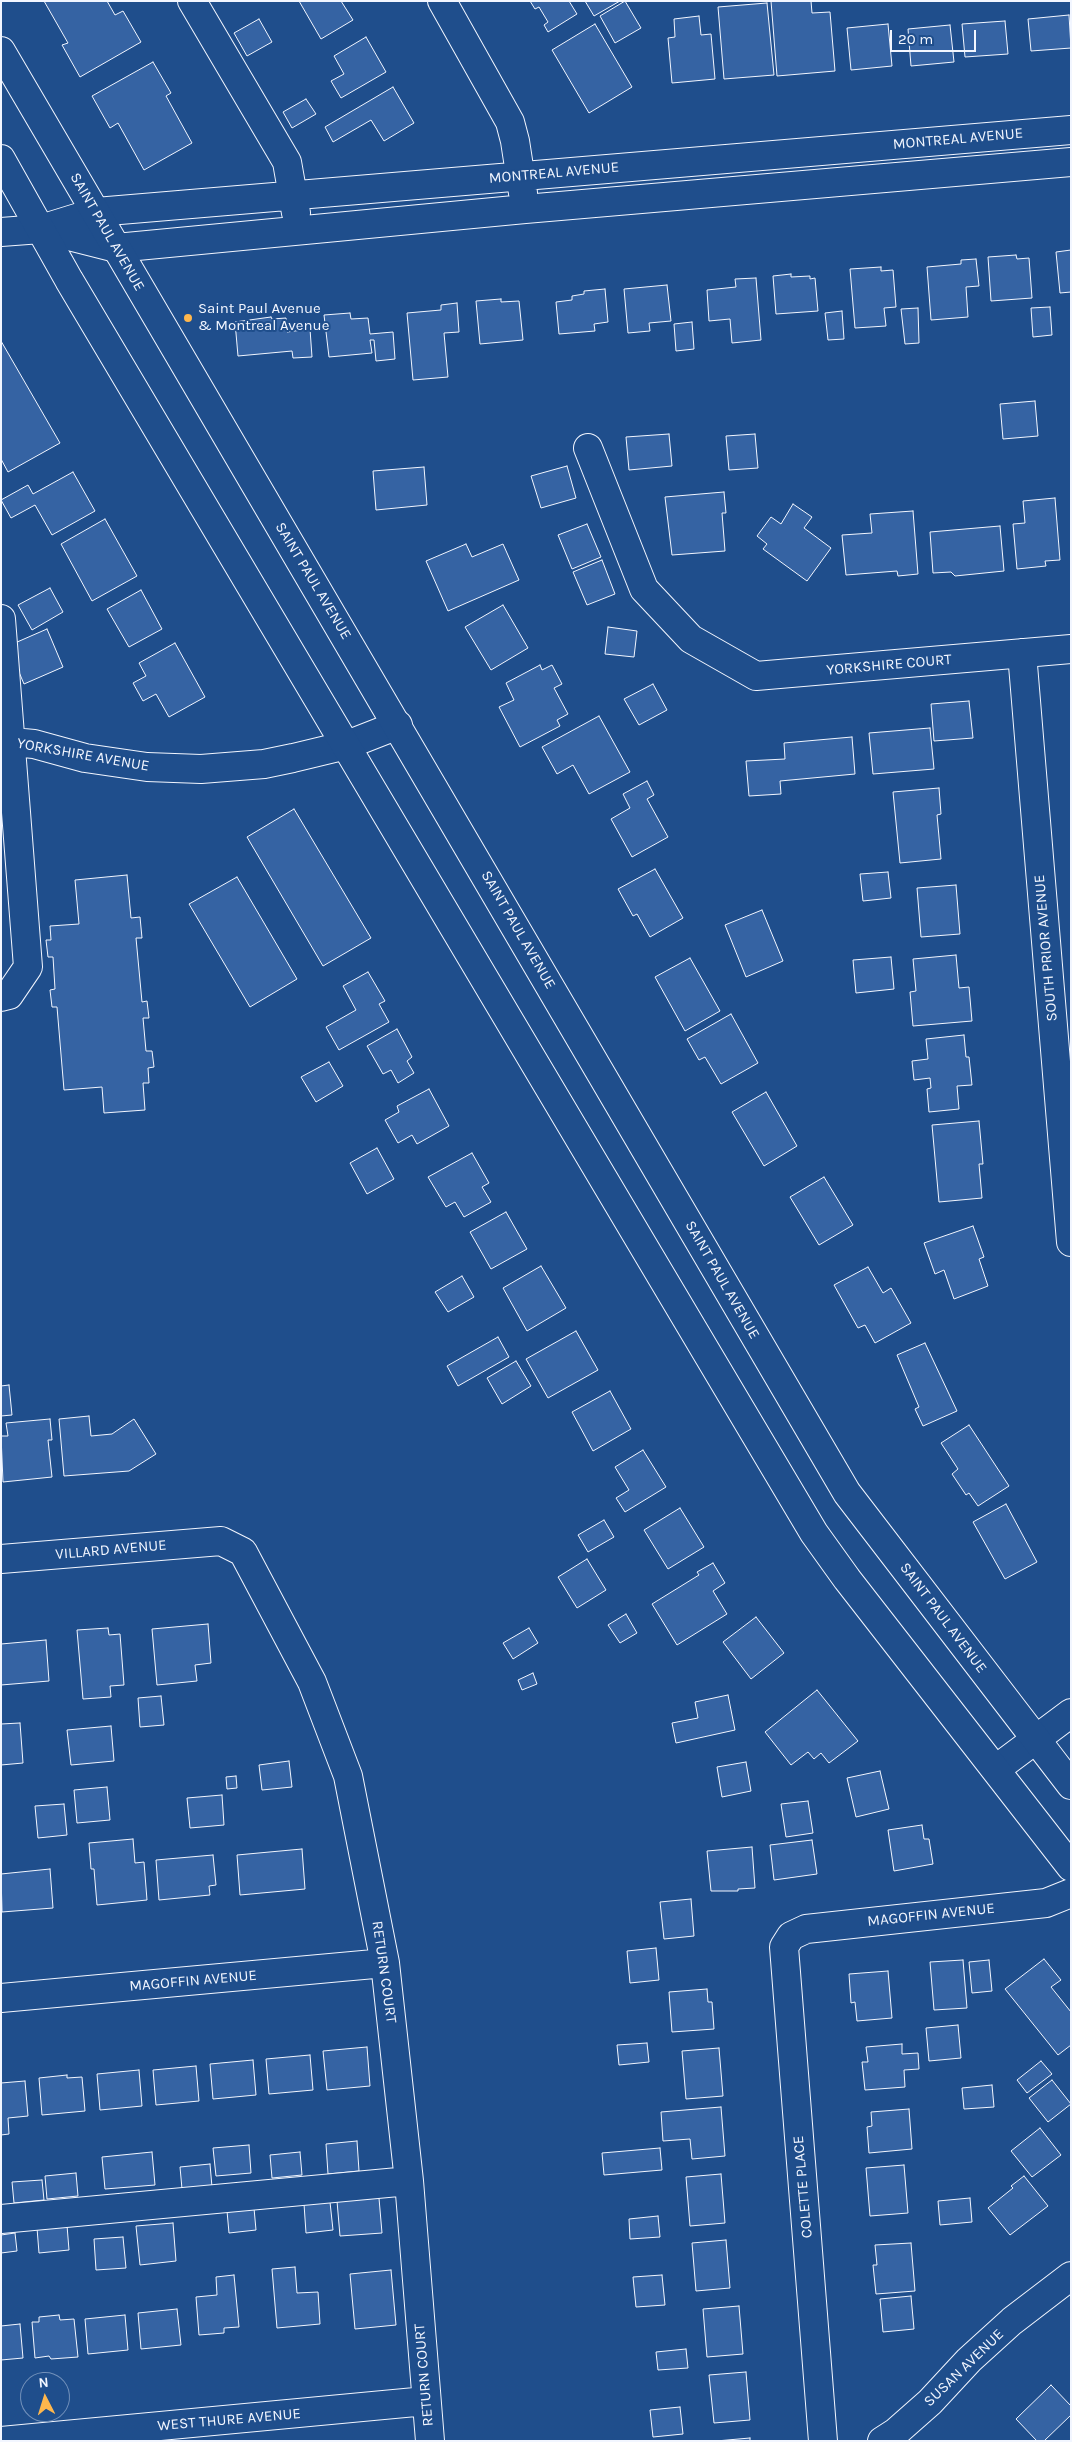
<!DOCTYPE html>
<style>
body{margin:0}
#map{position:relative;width:1072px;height:2442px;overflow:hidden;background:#1f4e8c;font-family:Karla,sans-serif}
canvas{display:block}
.frame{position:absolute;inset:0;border:2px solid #f2f6ff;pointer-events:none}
.north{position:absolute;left:20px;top:2372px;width:50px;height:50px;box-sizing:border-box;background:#1f4e8c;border:1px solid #7391ba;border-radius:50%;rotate:355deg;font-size:14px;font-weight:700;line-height:20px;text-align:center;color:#f2f6ff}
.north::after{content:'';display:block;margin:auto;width:18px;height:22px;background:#ffb74d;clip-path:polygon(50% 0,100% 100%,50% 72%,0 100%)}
.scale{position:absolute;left:890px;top:30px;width:86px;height:22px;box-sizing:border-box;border:2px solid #f2f6ff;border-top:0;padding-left:6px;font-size:15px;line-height:18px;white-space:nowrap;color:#f2f6ff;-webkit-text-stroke:4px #1f4e8c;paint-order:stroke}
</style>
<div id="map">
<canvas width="1072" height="2442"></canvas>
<div class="frame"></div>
<div class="north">N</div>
<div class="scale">20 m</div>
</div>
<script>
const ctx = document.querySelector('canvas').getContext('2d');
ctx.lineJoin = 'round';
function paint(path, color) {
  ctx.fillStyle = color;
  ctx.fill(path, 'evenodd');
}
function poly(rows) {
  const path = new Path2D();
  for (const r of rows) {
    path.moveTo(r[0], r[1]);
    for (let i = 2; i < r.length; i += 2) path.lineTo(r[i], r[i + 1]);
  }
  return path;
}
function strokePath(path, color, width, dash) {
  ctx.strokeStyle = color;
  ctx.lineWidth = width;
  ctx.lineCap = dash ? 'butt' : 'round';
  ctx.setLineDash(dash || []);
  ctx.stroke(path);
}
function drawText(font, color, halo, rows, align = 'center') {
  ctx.font = font + ' Karla,sans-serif';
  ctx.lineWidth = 4;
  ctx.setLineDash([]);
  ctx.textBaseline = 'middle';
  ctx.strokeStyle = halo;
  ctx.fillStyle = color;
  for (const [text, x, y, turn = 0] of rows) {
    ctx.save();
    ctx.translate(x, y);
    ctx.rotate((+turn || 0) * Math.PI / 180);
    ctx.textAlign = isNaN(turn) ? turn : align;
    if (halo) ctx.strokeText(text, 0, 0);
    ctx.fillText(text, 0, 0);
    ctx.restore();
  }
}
const building = poly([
 [44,1,107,1,115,15,123,11,141,42,80,77,62,45,68,43,44,1],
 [299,1,341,1,353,20,321,39,299,1],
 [530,1,569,1,577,14,548,32,544,25,548,22,539,7,535,9,530,1],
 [585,1,620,1,594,16,585,1],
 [625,1,641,28,615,43,600,16,625,1],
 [771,1,811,1,812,13,830,12,835,71,777,76,771,1],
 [767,3,774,75,724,79,718,7,767,3],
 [1069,15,1071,48,1031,51,1028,19,1069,15],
 [699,16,701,35,711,34,715,79,672,83,668,38,675,37,674,19,699,16],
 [259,19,272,42,247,56,234,33,259,19],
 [1005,21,1008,54,965,57,962,24,1005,21],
 [595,24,632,87,589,113,552,50,595,24],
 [888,24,892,66,851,70,847,28,888,24],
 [950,25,954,62,911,66,908,29,950,25],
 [366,37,386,72,341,98,331,81,344,74,334,56,366,37],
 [153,62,171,93,166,96,192,143,144,170,118,123,110,128,92,96,153,62],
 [393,87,414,123,384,141,371,120,333,142,325,127,393,87],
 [306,99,316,114,292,128,283,112,306,99],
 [1071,250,1071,292,1060,293,1056,252,1071,250],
 [1016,255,1017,259,1029,258,1032,298,991,301,988,257,1016,255],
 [976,259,979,286,966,287,968,317,931,320,927,267,961,264,961,260,976,259],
 [881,267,881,271,893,270,896,307,884,308,886,326,855,328,850,269,881,267],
 [791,274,791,277,810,276,810,279,815,278,818,311,776,314,773,276,791,274],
 [756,278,761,340,732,343,730,319,709,321,707,290,736,287,735,279,756,278],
 [667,285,671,321,649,323,650,331,628,333,624,289,667,285],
 [605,289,608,322,594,324,595,331,559,334,556,302,572,300,572,296,584,294,584,291,605,289],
 [501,299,501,302,519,301,523,340,480,344,476,301,501,299],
 [457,303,459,332,444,333,448,377,413,380,407,313,441,310,441,305,457,303],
 [1050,307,1052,335,1033,337,1031,308,1050,307],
 [918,308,919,343,905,344,901,309,918,308],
 [842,311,844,339,828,340,825,313,842,311],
 [350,313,351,319,368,318,370,334,393,332,395,359,376,361,374,340,370,340,372,353,329,357,324,315,350,313],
 [271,317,272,319,286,318,287,332,310,329,312,357,293,358,292,351,238,356,235,322,271,317],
 [692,322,694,349,676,351,674,324,692,322],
 [1,341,60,443,8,472,1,459,1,341],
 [1035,401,1038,436,1003,439,1000,404,1035,401],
 [669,434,672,466,629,470,626,437,669,434],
 [755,434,758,468,729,470,726,436,755,434],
 [567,466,576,498,541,508,531,476,567,466],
 [424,467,427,505,376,510,373,471,424,467],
 [73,472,95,511,52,535,35,505,11,518,1,500,28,485,33,494,73,472],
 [724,492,726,513,722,513,725,551,672,555,665,497,724,492],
 [1055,498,1060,560,1045,561,1046,566,1017,569,1013,524,1025,523,1023,501,1055,498],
 [793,504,812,517,804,528,831,548,807,581,763,549,767,544,757,536,771,517,781,524,793,504],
 [913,511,918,574,898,576,897,571,846,575,842,535,872,533,870,514,913,511],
 [105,519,137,576,92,601,61,544,105,519],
 [587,524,601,557,572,569,558,535,587,524],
 [1000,526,1004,571,955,576,951,572,933,573,930,532,1000,526],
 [466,544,472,557,503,544,519,580,448,611,426,561,466,544],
 [602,560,615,594,587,605,573,572,602,560],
 [50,588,63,612,32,630,18,605,50,588],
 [141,590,162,629,129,647,107,609,141,590],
 [503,605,528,648,491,670,465,627,503,605],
 [608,627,637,631,634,657,605,654,608,627],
 [47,629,63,667,24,684,8,646,47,629],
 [175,643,205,697,169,717,156,694,143,701,133,683,146,676,139,663,175,643],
 [540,665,542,670,552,665,562,684,554,688,568,714,557,720,560,726,520,747,499,707,514,700,506,683,540,665],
 [653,684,667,710,639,725,624,699,653,684],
 [969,701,973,738,934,741,931,704,969,701],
 [599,716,630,772,589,794,573,765,557,774,542,747,599,716],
 [930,728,934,769,873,774,869,733,930,728],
 [852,737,855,774,780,781,781,794,749,796,746,761,785,759,784,743,852,737],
 [647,781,654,795,647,799,668,837,632,857,611,819,630,808,623,794,647,781],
 [939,788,941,814,937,815,941,859,900,863,893,792,939,788],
 [294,809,371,938,323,966,247,837,294,809],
 [655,869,683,918,650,937,637,914,633,916,618,889,655,869],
 [888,872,891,898,863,901,860,874,888,872],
 [127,875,131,918,140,917,142,938,136,938,142,1002,147,1001,149,1018,143,1018,146,1051,152,1051,154,1067,148,1068,149,1083,143,1083,145,1110,104,1113,102,1087,64,1090,57,1007,52,1007,50,990,55,989,53,957,48,957,46,940,51,940,50,926,79,924,75,880,127,875],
 [237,877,297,979,250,1007,189,904,237,877],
 [956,885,960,934,921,937,917,888,956,885],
 [762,910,783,961,746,977,725,925,762,910],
 [956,955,959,988,969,987,972,1021,913,1026,910,992,916,991,913,959,956,955],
 [891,957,894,989,856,993,853,960,891,957],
 [690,958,720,1011,685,1031,655,977,690,958],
 [368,972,385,1001,379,1004,389,1022,339,1050,326,1027,356,1010,343,986,368,972],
 [731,1014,758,1063,721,1084,705,1057,699,1060,687,1039,731,1014],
 [397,1029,412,1057,407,1061,414,1073,398,1083,391,1070,383,1074,367,1046,397,1029],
 [964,1035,966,1057,969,1057,972,1085,957,1086,959,1109,929,1112,927,1089,931,1088,930,1078,914,1080,912,1061,928,1059,926,1039,964,1035],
 [329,1062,343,1086,316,1102,301,1077,329,1062],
 [429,1089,449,1126,417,1144,412,1135,398,1143,385,1120,399,1112,397,1106,429,1089],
 [766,1092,797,1146,764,1166,732,1112,766,1092],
 [979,1121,983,1164,979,1164,982,1198,939,1202,932,1125,979,1121],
 [377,1148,394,1179,367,1194,350,1163,377,1148],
 [472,1153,489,1183,482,1187,491,1202,464,1217,455,1202,446,1207,428,1177,472,1153],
 [824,1177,853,1225,819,1245,790,1197,824,1177],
 [506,1212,527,1249,491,1269,470,1232,506,1212],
 [973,1226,984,1257,979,1259,988,1286,954,1299,944,1270,935,1274,924,1243,973,1226],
 [541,1266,566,1308,527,1331,503,1288,541,1266],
 [868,1267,883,1293,891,1288,911,1323,875,1343,865,1325,858,1328,834,1285,868,1267],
 [462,1276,474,1297,448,1312,435,1292,462,1276],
 [576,1331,598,1370,548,1398,526,1359,576,1331],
 [498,1337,509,1357,458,1386,447,1366,498,1337],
 [925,1343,957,1411,923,1426,915,1409,919,1407,897,1355,925,1343],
 [516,1361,531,1386,502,1404,487,1378,516,1361],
 [9,1385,12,1415,1,1416,1,1386,9,1385],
 [610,1391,631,1429,593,1451,572,1412,610,1391],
 [89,1416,91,1436,112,1434,134,1419,156,1454,129,1471,64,1476,59,1419,89,1416],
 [50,1419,52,1440,48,1440,52,1477,3,1482,1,1436,8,1436,6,1423,50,1419],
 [969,1425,1009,1486,978,1506,969,1493,966,1495,952,1474,958,1469,941,1443,969,1425],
 [643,1450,666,1487,625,1512,616,1498,629,1490,615,1467,643,1450],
 [1006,1504,1037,1562,1005,1579,973,1522,1006,1504],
 [680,1508,704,1547,668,1569,644,1530,680,1508],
 [604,1520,614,1537,588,1552,578,1535,604,1520],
 [587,1559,606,1590,577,1608,558,1577,587,1559],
 [713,1563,725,1583,713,1591,727,1614,677,1645,652,1604,699,1575,697,1572,713,1563],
 [626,1614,637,1633,620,1643,608,1625,626,1614],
 [756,1617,784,1653,751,1679,723,1642,756,1617],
 [208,1624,211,1663,195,1665,197,1681,157,1685,152,1629,208,1624],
 [108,1628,109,1635,120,1634,124,1685,110,1686,111,1697,83,1699,77,1630,108,1628],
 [529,1628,538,1643,513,1659,503,1643,529,1628],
 [46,1640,49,1681,1,1685,1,1644,46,1640],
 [533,1673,537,1684,522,1690,518,1680,533,1673],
 [817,1690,858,1741,829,1763,821,1753,814,1759,808,1752,791,1765,765,1732,817,1690],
 [728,1695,735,1730,676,1743,672,1723,698,1718,695,1702,728,1695],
 [161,1696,164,1725,140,1727,138,1698,161,1696],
 [20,1723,23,1763,1,1765,1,1724,20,1723],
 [111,1726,114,1761,71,1765,67,1730,111,1726],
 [289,1761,292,1787,262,1790,259,1765,289,1761],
 [746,1762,751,1791,722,1797,717,1767,746,1762],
 [880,1771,889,1809,856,1817,847,1778,880,1771],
 [236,1776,237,1788,227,1789,226,1777,236,1776],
 [107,1787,110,1820,77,1823,74,1790,107,1787],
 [222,1795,224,1825,190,1828,187,1798,222,1795],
 [808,1801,813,1833,786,1837,781,1804,808,1801],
 [64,1804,67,1835,38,1838,35,1806,64,1804],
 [922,1825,924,1839,929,1839,933,1864,894,1871,888,1830,922,1825],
 [133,1839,135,1863,144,1862,147,1900,97,1905,94,1869,91,1869,89,1843,133,1839],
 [812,1840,817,1874,774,1880,770,1845,812,1840],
 [752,1847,755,1888,738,1889,738,1891,711,1891,707,1851,752,1847],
 [302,1849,305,1889,240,1895,237,1855,302,1849],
 [213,1855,216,1885,209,1886,210,1895,159,1900,156,1860,213,1855],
 [50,1869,53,1908,2,1912,1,1874,50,1869],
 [691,1899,694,1936,664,1939,660,1902,691,1899],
 [656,1948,659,1980,630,1983,627,1951,656,1948],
 [1044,1959,1061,1980,1051,1987,1071,2012,1071,2045,1058,2055,1005,1989,1044,1959],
 [963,1960,967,2008,934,2010,930,1962,963,1960],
 [989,1960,992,1991,972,1993,969,1962,989,1960],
 [888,1971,892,2018,857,2021,855,2002,851,2003,849,1974,888,1971],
 [707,1989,708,2002,712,2002,714,2029,672,2032,669,1992,707,1989],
 [958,2025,961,2058,929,2061,926,2028,958,2025],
 [647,2043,649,2062,619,2065,617,2045,647,2043],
 [902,2044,902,2054,918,2053,919,2069,904,2070,905,2087,865,2090,862,2062,868,2062,866,2047,902,2044],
 [367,2047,370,2086,327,2090,323,2051,367,2047],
 [719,2048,723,2096,686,2099,682,2051,719,2048],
 [310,2055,313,2090,269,2094,266,2059,310,2055],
 [253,2060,256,2095,213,2099,210,2064,253,2060],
 [1041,2061,1052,2074,1027,2093,1017,2080,1041,2061],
 [196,2066,199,2101,156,2105,153,2070,196,2066],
 [139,2070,142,2106,100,2110,97,2074,139,2070],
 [67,2075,67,2078,82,2077,85,2111,42,2115,39,2078,67,2075],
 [1052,2080,1071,2104,1048,2122,1029,2098,1052,2080],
 [25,2081,28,2116,8,2118,9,2134,1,2135,1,2083,25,2081],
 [992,2085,994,2107,964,2109,962,2088,992,2085],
 [721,2107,725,2156,692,2159,690,2139,663,2141,661,2112,721,2107],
 [909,2109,912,2149,869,2153,867,2127,872,2126,871,2112,909,2109],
 [1040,2128,1061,2155,1032,2177,1011,2151,1040,2128],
 [357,2141,359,2171,328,2174,326,2144,357,2141],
 [249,2145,251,2173,216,2176,213,2148,249,2145],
 [660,2148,662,2170,604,2175,602,2153,660,2148],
 [152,2152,155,2185,105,2189,102,2157,152,2152],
 [300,2152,302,2175,272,2178,270,2155,300,2152],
 [210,2164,212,2187,182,2189,180,2167,210,2164],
 [904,2165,908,2213,870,2216,866,2168,904,2165],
 [76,2173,78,2196,47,2199,45,2176,76,2173],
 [721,2174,725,2223,690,2226,686,2177,721,2174],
 [1024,2176,1048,2206,1010,2235,988,2208,1013,2188,1011,2186,1024,2176],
 [42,2180,44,2200,14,2203,12,2182,42,2180],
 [379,2198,382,2233,340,2236,337,2201,379,2198],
 [970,2198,972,2222,940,2225,938,2201,970,2198],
 [330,2202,333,2230,306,2233,304,2204,330,2202],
 [254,2208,256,2230,229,2233,227,2211,254,2208],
 [658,2216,660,2237,630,2239,629,2219,658,2216],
 [173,2223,176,2261,140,2265,136,2226,173,2223],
 [67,2225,69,2250,39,2253,37,2228,67,2225],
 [15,2233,17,2251,1,2253,1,2235,15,2233],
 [123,2237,126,2268,96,2270,94,2239,123,2237],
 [726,2240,730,2288,696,2291,692,2243,726,2240],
 [911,2243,915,2291,876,2294,873,2265,877,2265,875,2245,911,2243],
 [295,2267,297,2293,318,2292,320,2324,277,2328,272,2269,295,2267],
 [391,2270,396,2325,355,2329,350,2274,391,2270],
 [234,2275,239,2327,224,2328,224,2333,199,2335,196,2297,217,2295,216,2277,234,2275],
 [662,2275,665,2305,636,2307,633,2277,662,2275],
 [911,2296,914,2329,883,2332,880,2299,911,2296],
 [739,2306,743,2354,707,2357,703,2309,739,2306],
 [177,2309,181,2345,141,2349,138,2313,177,2309],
 [59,2315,60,2320,74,2319,78,2357,51,2359,49,2356,35,2358,32,2322,39,2322,39,2317,59,2315],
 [125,2315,128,2350,88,2354,85,2319,125,2315],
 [20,2324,23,2358,1,2360,1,2326,20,2324],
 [686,2349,688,2368,658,2370,656,2352,686,2349],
 [746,2372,750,2420,714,2423,709,2375,746,2372],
 [1051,2385,1071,2406,1071,2415,1044,2441,1037,2441,1016,2419,1051,2385],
 [680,2407,683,2434,653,2437,650,2410,680,2407],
 [750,2438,750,2441,716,2441,750,2438]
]);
paint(building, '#3563a3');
strokePath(building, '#f2f6ff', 1);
const minor = poly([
 [192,1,287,162,296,213],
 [442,1,510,122,515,141,523,193],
 [41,229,116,248,525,209,1071,162],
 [1,232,41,229,96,212,1071,130],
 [588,448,644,589,691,639,756,676,1071,649],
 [1,619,28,967,9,995,1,997],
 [1022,653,1071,1242],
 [1,741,34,744,85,758,147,767,201,769,264,764,293,758,347,745,398,725],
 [1,1559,221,1541,243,1552,312,1682,348,1776,385,1963,409,2181,430,2441],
 [996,1769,1071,1713],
 [1,1998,385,1963],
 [1,2219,409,2181],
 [1,2441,426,2401],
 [823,2441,784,1947,791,1936,806,1929,1046,1903,1071,1893],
 [882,2441,896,2432,930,2402,969,2360,1012,2321,1071,2276]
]);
const major = poly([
 [1,51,847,1493,1071,1785],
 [1,159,69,280,814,1533,847,1579,1071,1867]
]);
strokePath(minor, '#f2f6ff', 30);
strokePath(major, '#f2f6ff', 30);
strokePath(minor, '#1f4e8c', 28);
strokePath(major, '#1f4e8c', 28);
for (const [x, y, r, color] of [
 [188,318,5,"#ffb74d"]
]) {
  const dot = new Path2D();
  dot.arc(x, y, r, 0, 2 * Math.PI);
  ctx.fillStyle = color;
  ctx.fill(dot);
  strokePath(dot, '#1f4e8c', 2);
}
drawText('15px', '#f2f6ff', '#1f4e8c', [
 ["MONTREAL AVENUE",958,139,-5],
 ["MONTREAL AVENUE",554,173,-5],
 ["SAINT PAUL AVENUE",107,232,60],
 ["SAINT PAUL AVENUE",313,581,59],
 ["YORKSHIRE COURT",889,665,-5],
 ["YORKSHIRE AVENUE",83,755,10],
 ["SAINT PAUL AVENUE",518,930,60],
 ["SOUTH PRIOR AVENUE",1046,948,-95],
 ["SAINT PAUL AVENUE",722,1280,60],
 ["VILLARD AVENUE",111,1550,-5],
 ["SAINT PAUL AVENUE",943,1618,53],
 ["MAGOFFIN AVENUE",931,1915,-6],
 ["RETURN COURT",384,1972,82],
 ["MAGOFFIN AVENUE",193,1981,-5],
 ["COLETTE PLACE",803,2187,-95],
 ["SUSAN AVENUE",964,2368,-44],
 ["RETURN COURT",424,2375,-95],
 ["WEST THURE AVENUE",229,2420,-5]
]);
drawText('15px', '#f2f6ff', '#1f4e8c', [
 ["Saint Paul Avenue",198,309],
 ["& Montreal Avenue",198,326]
], 'left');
</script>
